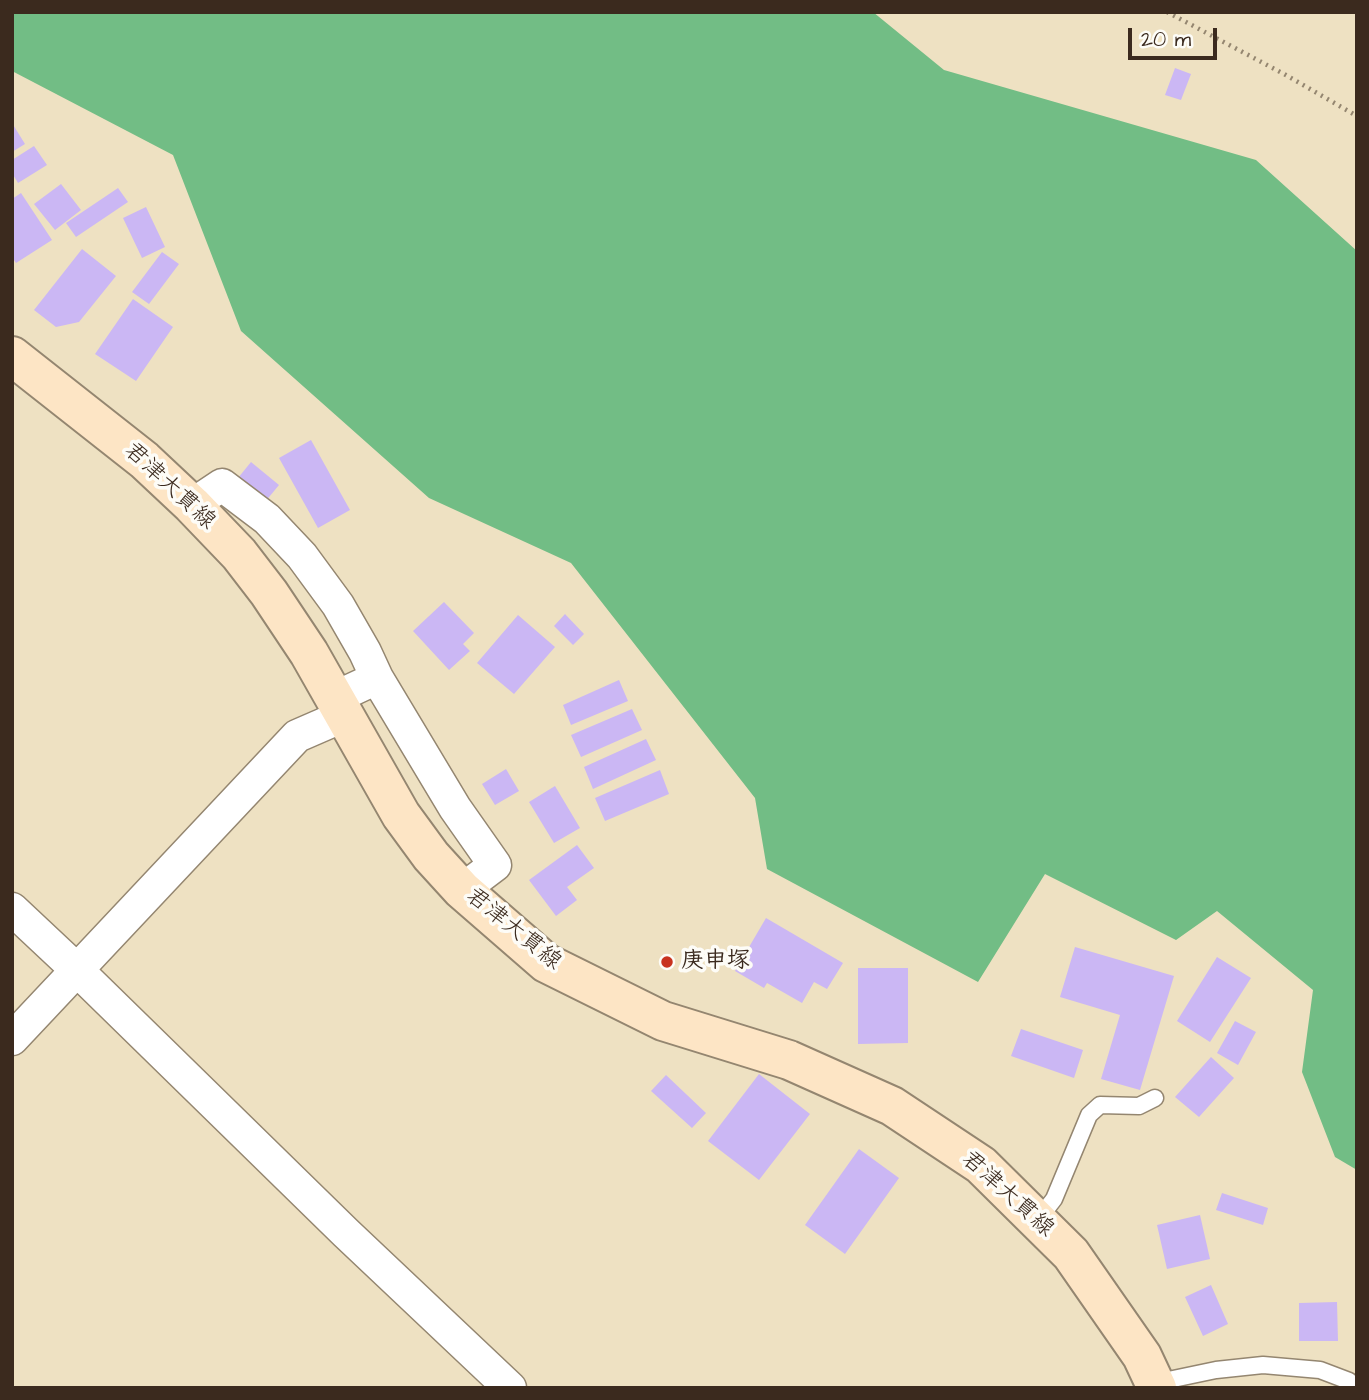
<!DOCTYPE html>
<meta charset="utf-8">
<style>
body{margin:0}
#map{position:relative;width:1369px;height:1400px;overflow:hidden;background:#eee1c2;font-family:"Architects Daughter",sans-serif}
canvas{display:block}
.frame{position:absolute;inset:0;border:14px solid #3b2a1e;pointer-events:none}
.scale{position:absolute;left:1128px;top:28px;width:89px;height:32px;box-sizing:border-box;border:4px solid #3b2a1e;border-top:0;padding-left:9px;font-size:21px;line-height:24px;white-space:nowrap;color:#3b2a1e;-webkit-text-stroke:5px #fdfcf7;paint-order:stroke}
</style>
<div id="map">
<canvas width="1369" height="1400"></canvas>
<div class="frame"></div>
<div class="scale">20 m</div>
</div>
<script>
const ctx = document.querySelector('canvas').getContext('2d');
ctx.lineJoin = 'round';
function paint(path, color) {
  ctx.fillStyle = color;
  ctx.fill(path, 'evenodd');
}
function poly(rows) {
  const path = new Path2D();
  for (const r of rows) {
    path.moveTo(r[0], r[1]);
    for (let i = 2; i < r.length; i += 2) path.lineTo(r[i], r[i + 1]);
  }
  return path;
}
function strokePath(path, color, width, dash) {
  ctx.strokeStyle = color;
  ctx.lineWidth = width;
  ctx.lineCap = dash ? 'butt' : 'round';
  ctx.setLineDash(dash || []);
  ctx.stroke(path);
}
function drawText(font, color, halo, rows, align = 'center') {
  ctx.font = font + ' "Architects Daughter","Klee One",sans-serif';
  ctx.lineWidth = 7;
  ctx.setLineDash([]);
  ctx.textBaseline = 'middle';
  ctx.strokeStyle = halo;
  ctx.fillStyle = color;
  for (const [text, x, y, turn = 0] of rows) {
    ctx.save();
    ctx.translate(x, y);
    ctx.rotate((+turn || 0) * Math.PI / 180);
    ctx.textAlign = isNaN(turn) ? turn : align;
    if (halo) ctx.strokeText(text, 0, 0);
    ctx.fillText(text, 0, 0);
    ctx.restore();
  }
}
paint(poly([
 [12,12,873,12,944,70,1256,160,1357,251,1357,1170,1335,1157,1302,1072,1313,990,1217,911,1176,940,1045,874,978,982,767,869,755,798,571,563,429,498,241,331,173,155,12,71]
]), '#72bd85');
paint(poly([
 [1175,68,1191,74,1181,100,1165,95],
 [12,123,25,144,12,152],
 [34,146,47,165,18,183,12,173,12,160],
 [61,184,81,210,55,230,34,204],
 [118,188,128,202,76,237,66,223],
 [21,193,52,240,16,263,12,257,12,199],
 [146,207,165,247,142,258,123,218],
 [82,249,116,276,79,322,56,327,34,310],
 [162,252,179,264,149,304,132,292],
 [133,299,173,327,136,381,95,354],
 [311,440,350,510,318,528,279,458],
 [251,462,279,485,265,502,238,478],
 [444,602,474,633,463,644,470,651,449,670,413,631],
 [565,614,584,634,573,645,554,626],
 [518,615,555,647,514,694,477,663],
 [619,680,628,701,571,725,563,705],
 [632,709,642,730,581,757,571,735],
 [646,739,656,760,593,789,584,767],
 [506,769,519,791,495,805,482,784],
 [660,770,669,794,605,821,595,798],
 [555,786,580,828,554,843,529,802],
 [577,845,594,868,567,887,577,900,556,916,529,880],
 [766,918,843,963,827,989,814,982,802,1003,767,983,764,988,735,971],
 [1075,947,1174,976,1140,1090,1101,1079,1120,1015,1060,997],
 [1217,957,1251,978,1210,1042,1177,1021],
 [858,968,908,968,908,1043,858,1044],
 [1235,1021,1256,1032,1238,1065,1217,1053],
 [1021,1029,1083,1050,1074,1078,1011,1056],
 [1211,1057,1234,1078,1199,1117,1175,1097],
 [759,1074,810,1114,759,1180,708,1141],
 [666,1075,706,1113,692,1128,651,1091],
 [859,1149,899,1178,845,1254,805,1225],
 [1222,1193,1268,1208,1263,1225,1216,1210],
 [1200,1215,1210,1259,1167,1269,1157,1225],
 [1211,1285,1228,1324,1203,1336,1185,1297],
 [1337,1302,1338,1341,1299,1341,1299,1303]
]), '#cbb7f4');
const lane = poly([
 [1037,1221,1054,1199,1089,1115,1100,1105,1139,1106,1155,1098],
 [1154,1383,1216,1370,1263,1365,1320,1370,1349,1381,1354,1388]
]);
const street = poly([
 [192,505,222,485,267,519,302,556,338,605,365,652,377,678],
 [334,698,377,678,455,808,495,865,462,890],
 [12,909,77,970,346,1233,510,1388],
 [12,1039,297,736,343,716]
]);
const secondary = poly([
 [12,356,144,460,192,505,239,554,269,593,309,653,401,815,431,856,462,890,546,963,663,1021,789,1060,892,1106,981,1165,1071,1254,1142,1356,1157,1388]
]);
strokePath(lane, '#948670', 19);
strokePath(street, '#948670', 35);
strokePath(secondary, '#948670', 42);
strokePath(poly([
 [1167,12,1284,74,1357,116]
]), '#948670', 4.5, [2, 5]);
strokePath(lane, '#fff', 16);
strokePath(street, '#fff', 32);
strokePath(secondary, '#fde5c5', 38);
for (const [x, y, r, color] of [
 [667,962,7,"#c8321e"]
]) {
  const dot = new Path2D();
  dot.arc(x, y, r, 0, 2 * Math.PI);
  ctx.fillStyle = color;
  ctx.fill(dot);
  strokePath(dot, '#fdfcf7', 2.5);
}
drawText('23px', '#3b2a1e', '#fdfcf7', [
 ["君津大貫線",169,487,43],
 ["君津大貫線",513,930,39],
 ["君津大貫線",1007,1195,42]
]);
drawText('bold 23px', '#3b2a1e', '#fdfcf7', [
 ["庚申塚",681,962]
], 'left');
</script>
